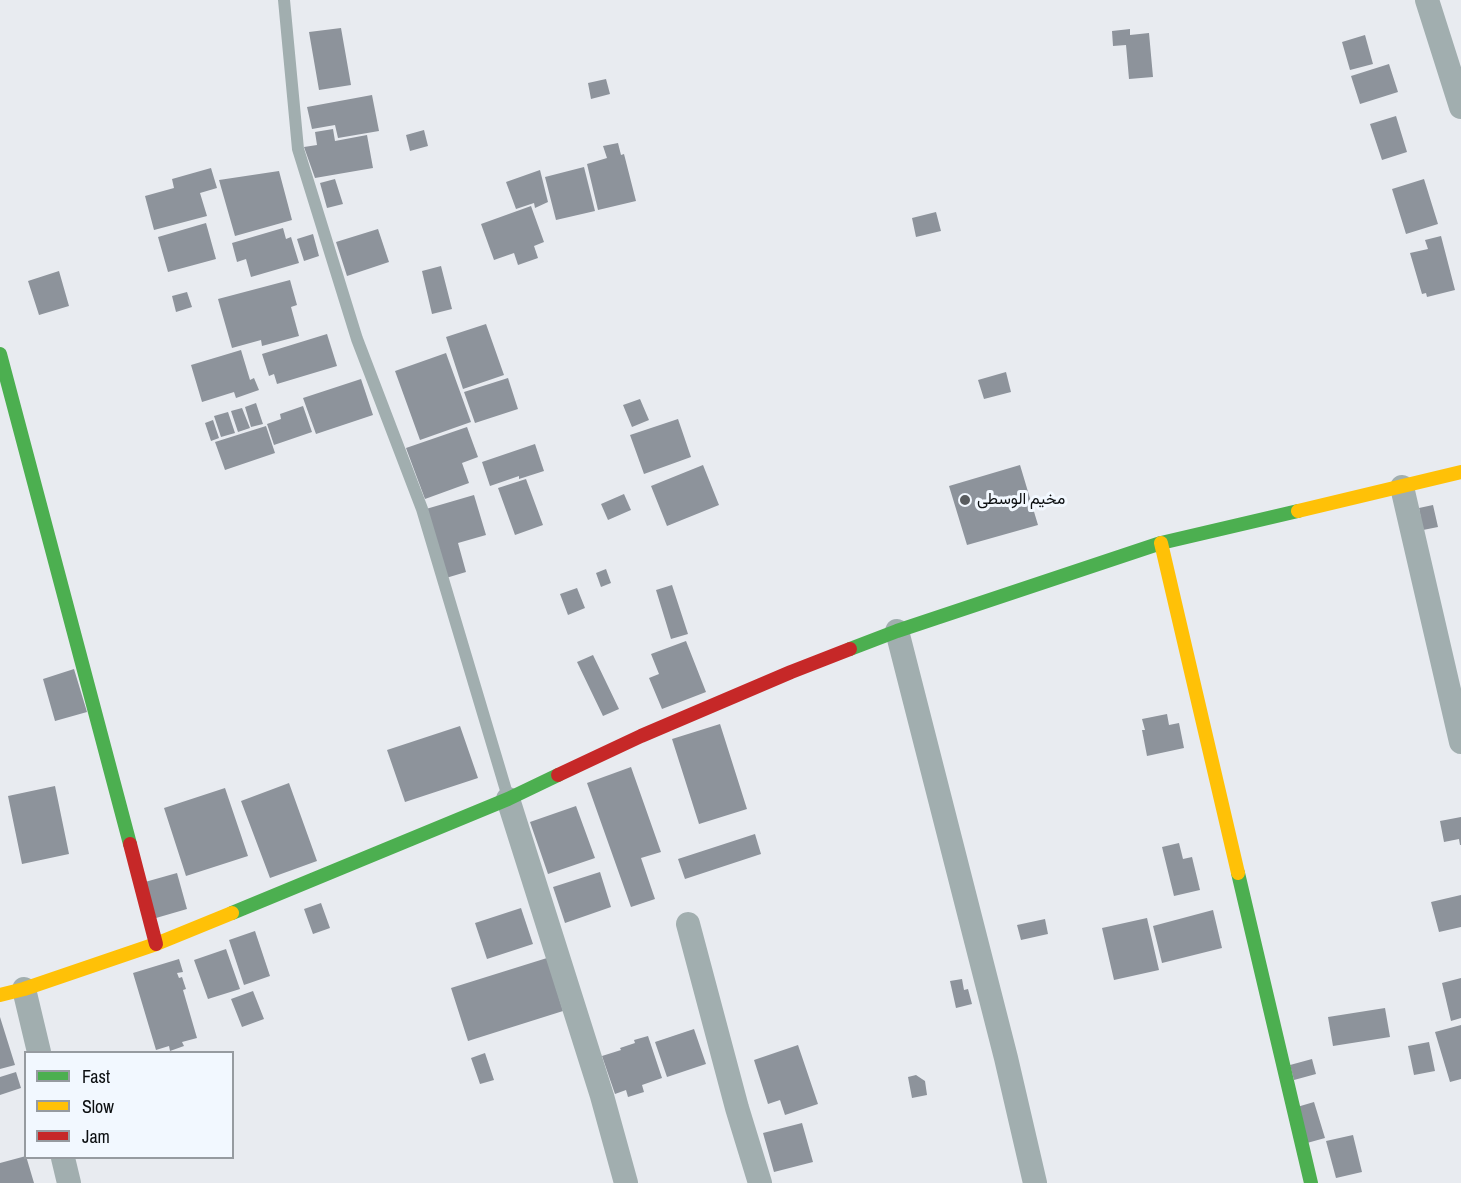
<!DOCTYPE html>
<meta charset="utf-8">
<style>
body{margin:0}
#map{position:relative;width:1461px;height:1183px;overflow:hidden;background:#e8ebf0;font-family:"Archivo Narrow",sans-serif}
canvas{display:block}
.legend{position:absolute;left:24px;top:1051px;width:210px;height:108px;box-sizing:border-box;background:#f2f8ff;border:2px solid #969ba0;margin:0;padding:8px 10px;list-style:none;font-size:18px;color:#0c0f11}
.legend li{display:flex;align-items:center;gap:12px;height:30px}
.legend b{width:30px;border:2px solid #969ba0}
</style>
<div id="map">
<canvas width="1461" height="1183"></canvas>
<ul class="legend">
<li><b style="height:8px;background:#4caf50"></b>Fast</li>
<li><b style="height:8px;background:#ffc107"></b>Slow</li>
<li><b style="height:8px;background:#c62828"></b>Jam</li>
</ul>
</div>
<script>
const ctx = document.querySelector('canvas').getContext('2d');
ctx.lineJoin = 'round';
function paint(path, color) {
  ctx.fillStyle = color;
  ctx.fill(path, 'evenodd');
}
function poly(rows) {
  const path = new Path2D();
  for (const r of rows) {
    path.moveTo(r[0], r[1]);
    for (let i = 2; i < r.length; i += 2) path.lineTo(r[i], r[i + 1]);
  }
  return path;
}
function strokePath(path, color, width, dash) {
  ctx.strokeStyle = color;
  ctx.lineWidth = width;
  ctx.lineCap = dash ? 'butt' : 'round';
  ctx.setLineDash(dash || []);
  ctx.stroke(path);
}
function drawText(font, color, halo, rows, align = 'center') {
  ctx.font = font + ' "Archivo Narrow",Vazirmatn,sans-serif';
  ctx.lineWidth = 6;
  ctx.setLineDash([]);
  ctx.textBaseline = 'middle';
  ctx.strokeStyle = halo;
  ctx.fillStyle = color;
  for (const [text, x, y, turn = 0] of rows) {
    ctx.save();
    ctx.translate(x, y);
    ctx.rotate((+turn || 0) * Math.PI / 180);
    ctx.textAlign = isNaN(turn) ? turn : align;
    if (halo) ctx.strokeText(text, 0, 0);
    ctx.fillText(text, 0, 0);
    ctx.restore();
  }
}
paint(poly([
 [341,28,351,85,319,90,309,32],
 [1130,29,1130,35,1149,33,1153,77,1129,79,1126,45,1113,46,1112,31],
 [1365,35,1373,64,1350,70,1342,42],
 [1389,64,1398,92,1360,104,1351,76],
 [606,79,610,94,591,99,588,83],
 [372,95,379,131,338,138,335,125,312,129,307,107],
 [1396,116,1407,152,1382,160,1370,124],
 [333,129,335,141,367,135,373,168,315,178,304,147,317,145,315,132],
 [424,130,428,146,410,151,406,135],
 [618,143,621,155,624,154,636,201,598,210,587,164,607,158,603,146],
 [584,167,595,211,556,220,545,177],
 [211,168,217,188,200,193,207,216,154,230,145,196,174,188,172,179],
 [540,170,548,202,535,208,534,203,516,209,506,182],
 [279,171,292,220,235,236,219,180],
 [335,179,343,204,327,208,320,183],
 [1424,179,1438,224,1406,234,1392,189],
 [531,206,544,242,534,246,538,258,518,265,514,253,494,260,481,224],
 [936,212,941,231,916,237,912,218],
 [206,223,216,259,168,272,158,237],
 [283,228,286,239,291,237,299,263,251,277,246,259,237,262,232,243],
 [378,229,389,262,347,276,336,242],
 [313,234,319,256,304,261,297,239],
 [1441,236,1455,290,1427,297,1426,293,1422,294,1410,253,1428,249,1425,240],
 [441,266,452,309,432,314,422,271],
 [59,271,69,306,39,315,28,281],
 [290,280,297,305,291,307,299,336,262,346,261,340,232,348,218,299],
 [187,292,192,307,176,312,172,296],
 [486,324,504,375,463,389,446,337],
 [327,334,337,366,277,384,274,374,269,376,262,354],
 [241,350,250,380,254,378,259,390,236,398,234,392,202,402,191,365],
 [446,353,471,422,420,440,395,371],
 [1006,372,1011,392,984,399,978,380],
 [508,378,518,409,475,423,464,392],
 [361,379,373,415,316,434,303,398],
 [640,399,649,420,632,427,623,405],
 [256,403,263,424,251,427,245,407],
 [303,406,312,432,274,445,267,424,281,419,280,414],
 [242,408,250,428,238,432,231,411],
 [228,412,235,433,221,437,214,416],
 [678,419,691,457,644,474,630,435],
 [213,420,219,438,211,441,205,423],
 [266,426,275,453,225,470,215,442],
 [467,427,478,457,462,463,469,483,425,499,406,448],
 [535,444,544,471,519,479,519,476,490,486,482,462],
 [703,465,719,505,667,526,651,486],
 [1020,465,1038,525,967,545,949,486],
 [526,479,543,525,515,535,498,488],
 [624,494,631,510,608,520,601,504],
 [474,495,486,535,458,543,466,572,446,578,426,509],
 [1433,505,1438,527,1423,530,1419,508],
 [606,569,611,583,601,587,596,573],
 [672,585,688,634,671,639,656,590],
 [577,588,585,608,568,615,560,594],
 [686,641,706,692,662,709,649,678,659,674,651,654],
 [593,655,619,709,603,716,577,662],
 [74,669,87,712,55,721,43,679],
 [1167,714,1169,725,1179,723,1184,748,1147,756,1142,730,1145,730,1142,719],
 [720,724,747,809,699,824,672,739],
 [460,726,478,778,405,802,387,750],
 [631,767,661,852,641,858,655,899,631,907,587,783],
 [289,783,317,861,270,878,241,801],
 [55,786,69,854,22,864,8,796],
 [225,788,248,856,186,876,164,808],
 [576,806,595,858,548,874,530,822],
 [1461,817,1461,845,1460,845,1459,839,1444,842,1440,821],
 [755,834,761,854,685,879,678,859],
 [1179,843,1183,859,1192,857,1200,890,1174,896,1162,847],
 [600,872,611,907,565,923,553,887],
 [177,873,187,909,156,918,145,882],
 [1461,895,1461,927,1439,932,1431,902],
 [321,903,330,928,313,934,304,909],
 [521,908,533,944,487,959,475,923],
 [1213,910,1222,948,1162,963,1153,926],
 [1147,918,1159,970,1114,980,1102,928],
 [1045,919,1048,934,1021,940,1017,925],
 [255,931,270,976,244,985,229,940],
 [226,949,240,989,208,999,194,960],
 [547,958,563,1011,468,1041,451,988],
 [179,959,183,972,177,973,179,978,182,977,186,989,183,990,197,1038,182,1042,184,1046,170,1051,169,1046,156,1050,133,973],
 [1461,978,1461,1018,1451,1021,1442,983],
 [962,979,964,990,968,989,972,1004,956,1008,950,981],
 [253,991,264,1019,242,1027,231,999],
 [1385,1008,1390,1037,1333,1046,1328,1017],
 [0,1017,15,1065,0,1069],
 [1461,1025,1461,1079,1450,1082,1435,1032],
 [694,1029,706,1064,667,1077,655,1042],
 [648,1036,662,1078,642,1085,644,1092,628,1097,626,1090,615,1094,602,1056,621,1050,620,1048,635,1043,634,1040],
 [1429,1042,1435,1071,1414,1075,1408,1046],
 [798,1045,818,1104,785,1115,780,1100,768,1104,754,1060],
 [485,1053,494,1080,480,1084,471,1058],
 [1312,1059,1316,1074,1294,1080,1290,1065],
 [16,1072,21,1088,0,1095,0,1077],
 [916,1075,925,1081,927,1095,912,1098,908,1077],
 [1314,1102,1325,1138,1307,1143,1297,1107],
 [802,1123,813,1162,774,1172,763,1133],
 [1353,1135,1362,1172,1336,1178,1326,1141],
 [26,1156,34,1183,0,1183,0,1163]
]), '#8d939b');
strokePath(poly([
 [284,0,298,149,357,339,422,509,508,797]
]), '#a1aeaf', 12);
strokePath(poly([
 [1427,0,1461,107],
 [1402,487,1461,742],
 [897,631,1006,1058,1035,1183],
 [508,799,602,1096,626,1183],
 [688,924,737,1108,760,1183],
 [24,989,39,1052],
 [63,1158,69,1183]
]), '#a1aeaf', 24);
strokePath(poly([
 [0,354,130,844],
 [850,649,897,631,1161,543,1298,511],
 [1238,873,1311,1183],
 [232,913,508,799,558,775]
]), '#4caf50', 14);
strokePath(poly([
 [1298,511,1461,472],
 [1161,543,1238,873],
 [0,995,24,989,156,944,232,913]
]), '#ffc107', 14);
strokePath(poly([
 [558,775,641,736,791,672,850,649],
 [130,844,156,944]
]), '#c62828', 14);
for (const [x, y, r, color] of [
 [965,500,6,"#595c5f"]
]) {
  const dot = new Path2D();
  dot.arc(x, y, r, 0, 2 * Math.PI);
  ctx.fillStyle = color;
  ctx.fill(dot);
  strokePath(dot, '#f2f8ff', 2);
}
drawText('16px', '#0c0f11', '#f2f8ff', [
 ["مخيم الوسطى",977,500]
], 'left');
</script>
